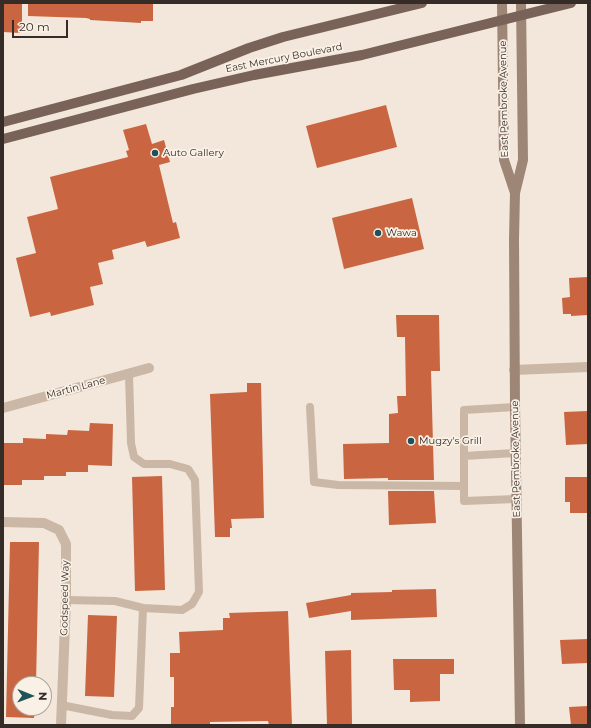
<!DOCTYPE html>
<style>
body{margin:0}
#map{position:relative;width:591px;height:728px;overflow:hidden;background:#f2e7da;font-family:Montserrat,sans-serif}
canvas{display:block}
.frame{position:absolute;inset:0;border:4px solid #362c27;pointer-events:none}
.north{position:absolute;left:12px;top:676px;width:40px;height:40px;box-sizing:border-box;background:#faf1e6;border:1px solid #aca29a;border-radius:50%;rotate:91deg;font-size:11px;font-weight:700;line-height:16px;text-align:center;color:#362c27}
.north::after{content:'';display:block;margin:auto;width:14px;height:18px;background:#1c5359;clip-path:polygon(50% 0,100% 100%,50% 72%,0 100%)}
.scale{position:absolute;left:12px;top:20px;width:56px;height:18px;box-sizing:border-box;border:2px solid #362c27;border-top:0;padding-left:5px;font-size:12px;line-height:14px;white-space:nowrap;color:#362c27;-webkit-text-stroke:3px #faf1e6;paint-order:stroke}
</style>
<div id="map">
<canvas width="591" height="728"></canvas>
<div class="frame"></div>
<div class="north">N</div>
<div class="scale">20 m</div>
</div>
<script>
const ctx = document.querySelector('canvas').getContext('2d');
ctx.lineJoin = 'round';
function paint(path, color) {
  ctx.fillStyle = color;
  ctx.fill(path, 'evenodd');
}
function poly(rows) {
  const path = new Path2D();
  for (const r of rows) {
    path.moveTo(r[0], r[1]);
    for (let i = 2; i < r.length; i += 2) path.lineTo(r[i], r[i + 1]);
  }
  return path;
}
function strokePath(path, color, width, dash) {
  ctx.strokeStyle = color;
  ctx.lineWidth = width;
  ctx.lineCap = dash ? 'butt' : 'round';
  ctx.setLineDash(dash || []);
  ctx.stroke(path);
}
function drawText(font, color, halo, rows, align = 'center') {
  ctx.font = font + ' Montserrat,sans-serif';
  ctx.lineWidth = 3.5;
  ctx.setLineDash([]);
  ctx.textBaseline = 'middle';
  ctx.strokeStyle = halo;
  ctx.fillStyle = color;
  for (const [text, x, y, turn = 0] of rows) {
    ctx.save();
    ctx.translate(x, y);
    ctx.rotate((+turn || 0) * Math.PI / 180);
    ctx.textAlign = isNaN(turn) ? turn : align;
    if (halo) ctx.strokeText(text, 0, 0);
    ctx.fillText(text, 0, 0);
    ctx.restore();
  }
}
paint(poly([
 [3,3,22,3,22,28,20,28,20,33,3,32],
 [28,3,153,3,153,21,141,21,141,23,90,20,90,19,86,18,28,16],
 [386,105,397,147,317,168,306,126],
 [146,124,152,144,164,140,170,162,159,165,173,223,176,222,180,238,147,247,145,241,112,250,114,259,98,263,103,284,90,287,94,305,51,316,50,312,30,317,16,258,36,253,27,217,58,209,50,177,128,157,126,151,129,150,123,130],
 [412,198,424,249,344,269,332,218],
 [588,277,588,315,571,316,571,314,563,314,562,298,570,297,569,278],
 [396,315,439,315,440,371,431,371,434,480,388,480,388,478,344,479,343,444,389,443,389,414,398,413,397,396,406,396,405,337,397,337],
 [247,383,261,383,264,518,231,519,232,528,230,528,230,537,215,537,210,394,247,392],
 [588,411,588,444,566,445,564,412],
 [90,423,113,424,112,466,88,465,88,472,66,472,66,476,44,476,44,480,22,480,22,485,3,485,3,443,23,443,23,438,46,439,46,434,67,435,68,430,89,431],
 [162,476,165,590,135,591,132,477],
 [565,477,588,477,588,513,570,513,570,502,565,502],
 [388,491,434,491,436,523,389,525],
 [10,542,39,542,36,684,20,684,20,708,35,708,34,718,6,717],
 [436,589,437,617,351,620,351,611,309,618,306,603,351,595,351,593,392,592,392,590],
 [288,611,292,725,269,725,268,721,210,722,210,725,171,725,171,707,174,707,174,677,170,677,170,653,180,653,179,632,223,630,223,618,230,618,229,613],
 [88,615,117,616,114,697,85,696],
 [588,639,588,663,562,664,560,640],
 [351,650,352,725,327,725,325,651],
 [393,659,454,659,454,674,440,674,440,701,410,702,410,690,394,690],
 [588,706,588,725,571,725,569,707]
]), '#c96541');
strokePath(poly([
 [310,407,314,482,338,485,464,486],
 [515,407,464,410,464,501,516,499],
 [464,456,515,453],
 [66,600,115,601,143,608,182,610,192,604,199,592,195,480,188,469,170,464,144,464,134,457,131,443,129,374],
 [61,705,112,715,132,716,139,708,143,608]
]), '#cab7a6', 8);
strokePath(poly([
 [514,370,588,367],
 [3,408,149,368],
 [3,522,44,523,59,530,66,544,66,600,61,725]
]), '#cab7a6', 10);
strokePath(poly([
 [502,3,504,160,515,193],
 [520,725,515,407,514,239,515,193,523,160,521,3]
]), '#9e8677', 10);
strokePath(poly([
 [3,122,181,75,249,48,283,37,422,3],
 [3,139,193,89,254,75,362,55,571,3]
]), '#796358', 10);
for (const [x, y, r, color] of [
 [155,153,4,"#1c5359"],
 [378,233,4,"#1c5359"],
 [411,441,4,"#1c5359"]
]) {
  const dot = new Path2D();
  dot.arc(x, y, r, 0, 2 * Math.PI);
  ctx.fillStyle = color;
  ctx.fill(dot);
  strokePath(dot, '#faf1e6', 1.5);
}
drawText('10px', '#362c27', '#faf1e6', [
 ["East Mercury Boulevard",284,58,-11],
 ["East Pembroke Avenue",504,99,-91],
 ["Martin Lane",76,388,-15],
 ["East Pembroke Avenue",516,459,-91],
 ["Godspeed Way",65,598,-89]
]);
drawText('10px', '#362c27', '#faf1e6', [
 ["Auto Gallery",163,153],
 ["Wawa",386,233],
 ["Mugzy's Grill",419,441]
], 'left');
</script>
